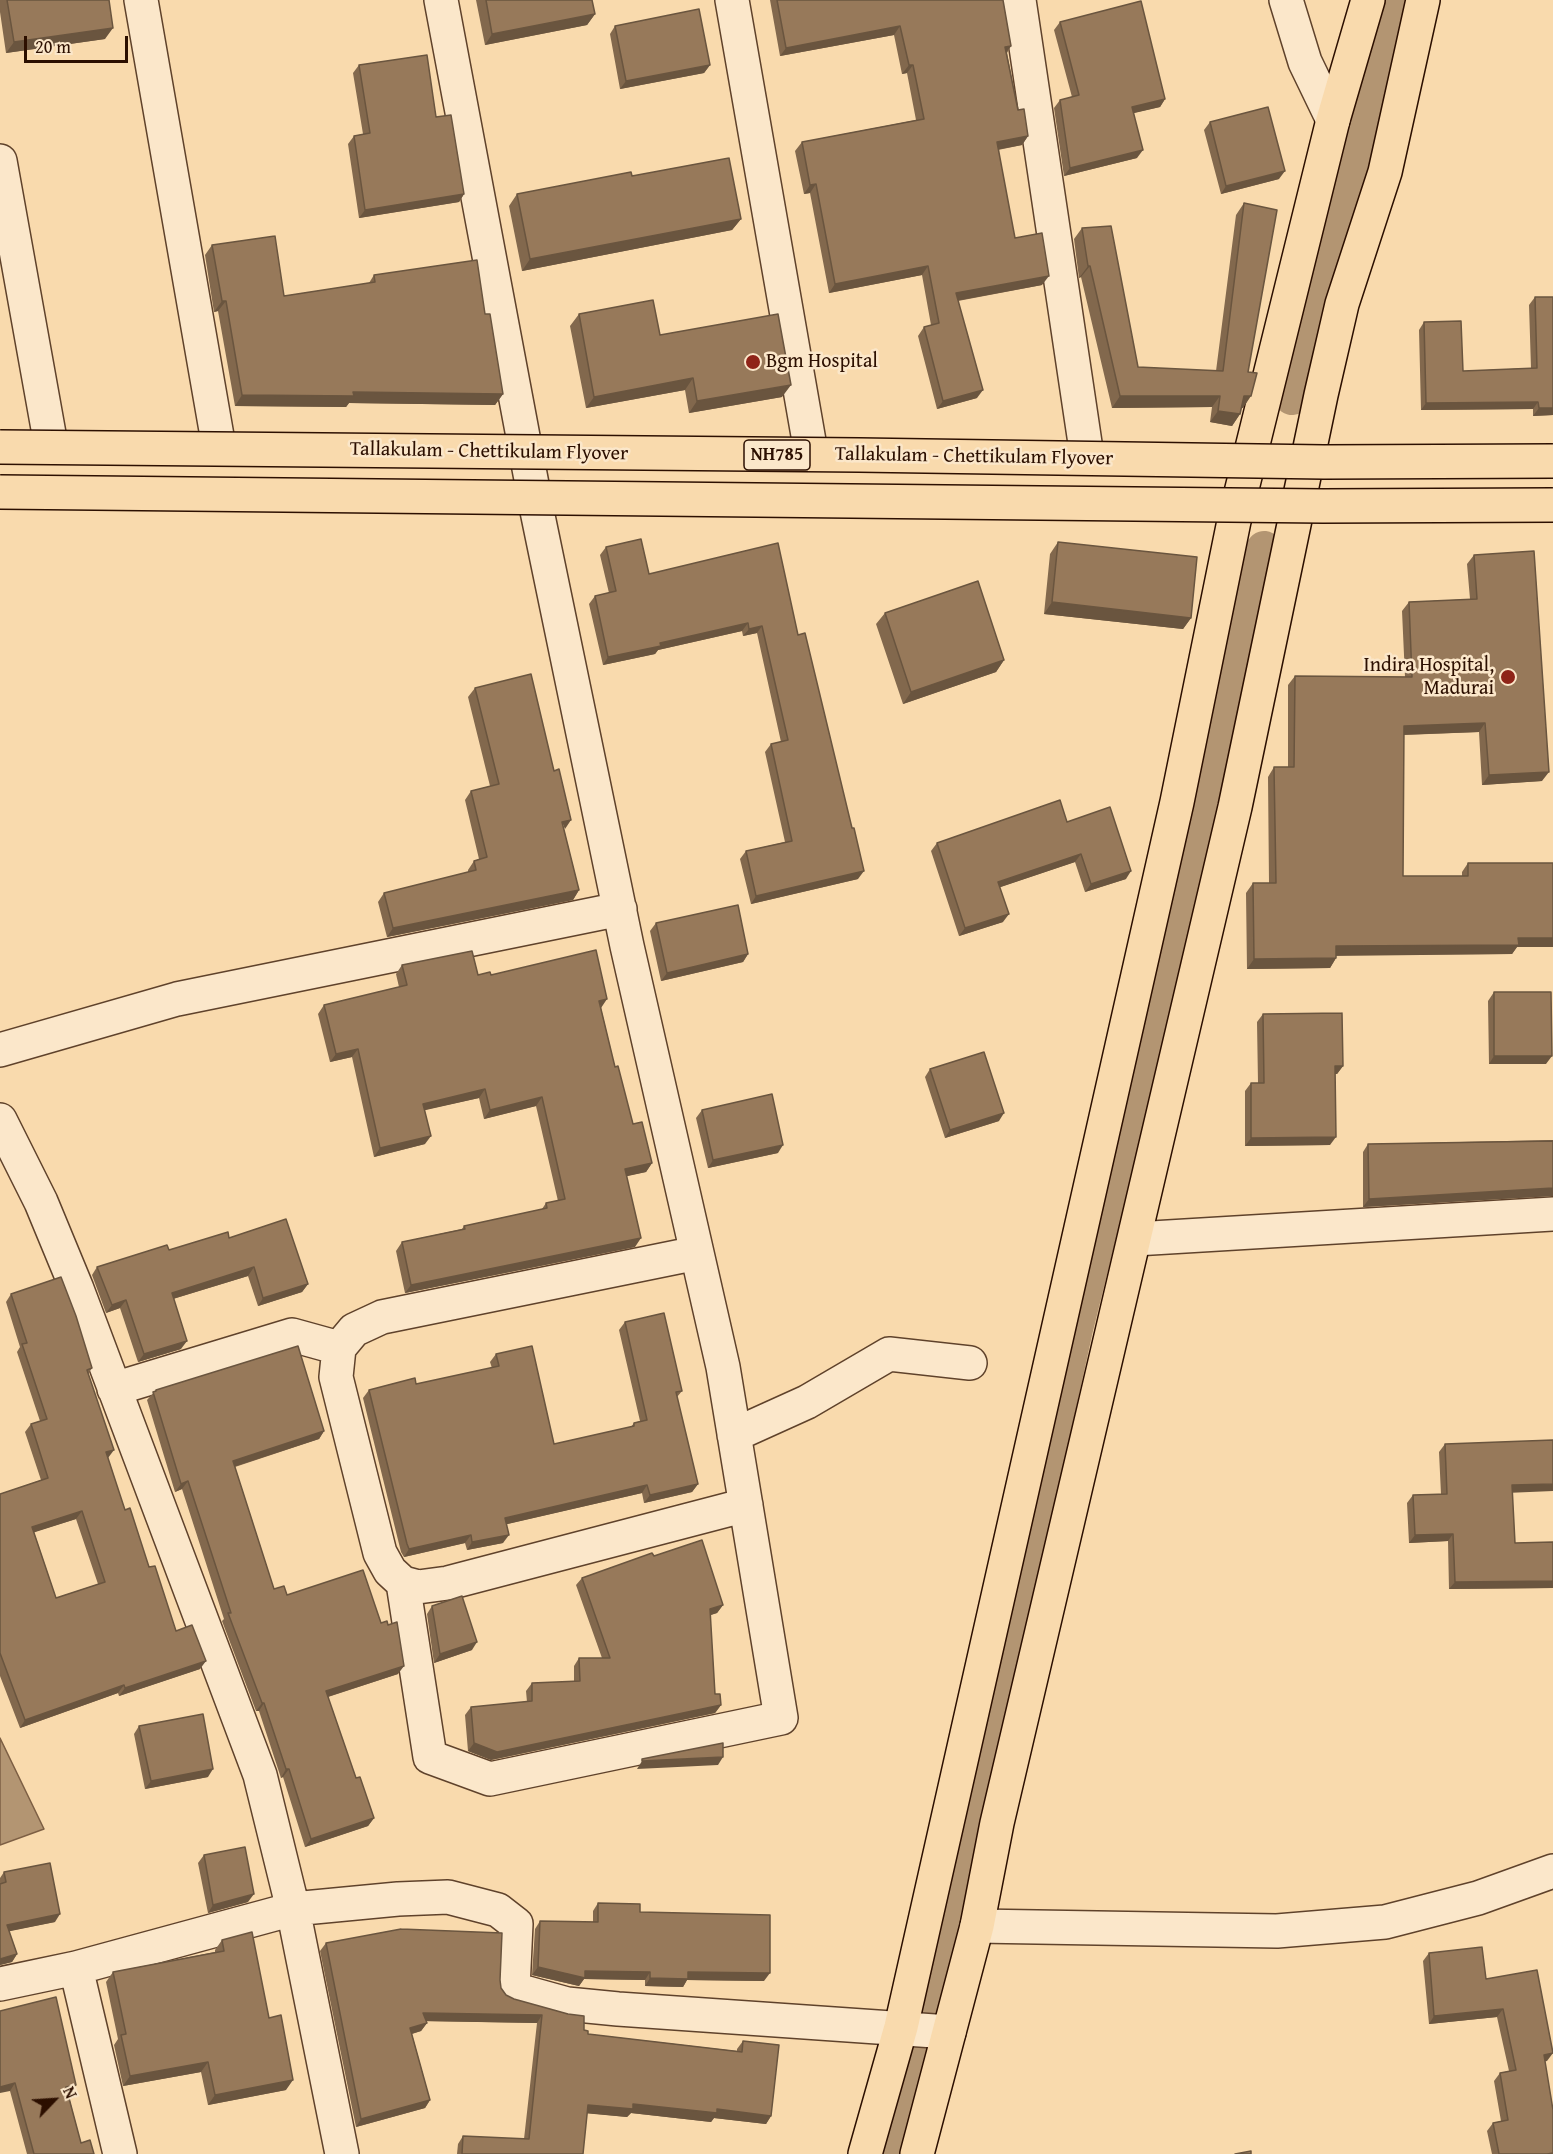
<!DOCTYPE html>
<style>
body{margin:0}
#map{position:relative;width:1553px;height:2154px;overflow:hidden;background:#f9daad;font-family:"Gentium Book Plus",serif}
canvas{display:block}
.north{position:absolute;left:24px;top:2070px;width:60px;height:60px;-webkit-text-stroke:4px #fbe7ca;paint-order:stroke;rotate:65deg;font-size:16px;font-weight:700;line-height:24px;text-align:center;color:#2c0f00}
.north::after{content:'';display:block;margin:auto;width:21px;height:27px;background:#2c0f00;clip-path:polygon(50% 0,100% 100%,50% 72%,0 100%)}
.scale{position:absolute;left:24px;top:36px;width:104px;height:27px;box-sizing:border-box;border:3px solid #2c0f00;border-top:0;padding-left:8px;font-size:18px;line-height:21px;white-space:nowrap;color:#2c0f00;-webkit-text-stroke:4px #fbe7ca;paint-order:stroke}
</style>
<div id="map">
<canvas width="1553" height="2154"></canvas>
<div class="north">N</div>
<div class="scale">20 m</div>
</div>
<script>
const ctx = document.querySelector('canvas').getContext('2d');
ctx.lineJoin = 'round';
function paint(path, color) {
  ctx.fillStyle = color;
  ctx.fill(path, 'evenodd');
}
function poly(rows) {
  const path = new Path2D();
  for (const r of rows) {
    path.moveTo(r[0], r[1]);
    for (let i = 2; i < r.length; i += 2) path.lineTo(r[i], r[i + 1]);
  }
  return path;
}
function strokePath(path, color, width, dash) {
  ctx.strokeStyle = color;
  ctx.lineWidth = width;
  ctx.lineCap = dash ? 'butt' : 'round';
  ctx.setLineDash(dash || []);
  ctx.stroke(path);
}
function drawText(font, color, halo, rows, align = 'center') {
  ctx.font = font + ' "Gentium Book Plus",serif';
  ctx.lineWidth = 5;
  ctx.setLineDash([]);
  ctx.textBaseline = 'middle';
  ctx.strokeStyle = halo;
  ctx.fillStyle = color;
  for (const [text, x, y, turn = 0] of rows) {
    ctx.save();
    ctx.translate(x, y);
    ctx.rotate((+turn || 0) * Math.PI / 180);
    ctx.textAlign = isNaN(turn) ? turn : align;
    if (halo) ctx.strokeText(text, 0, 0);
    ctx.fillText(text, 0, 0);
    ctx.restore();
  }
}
const water = poly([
 [0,1738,44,1829,0,1845,0,1738]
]);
paint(water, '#b39572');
strokePath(water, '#7d5f44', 1.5);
strokePath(poly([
 [1292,397,1392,0],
 [888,2154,918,2048,1075,1329,1200,826,1249,576,1264,549]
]), '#b39572', 36);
const street = poly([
 [141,0,217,436],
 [732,0,809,441],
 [1019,0,1085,443],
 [1286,0,1305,62,1333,120],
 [0,161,49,434],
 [0,1050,177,999,620,909],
 [0,1120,41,1202,77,1289,260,1775,293,1909,398,1899,448,1897,498,1910,516,1924,513,1989,567,2004,618,2009,949,2032],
 [1135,1239,1553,1214],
 [697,1253,382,1317,354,1330,339,1348,336,1377,380,1553,390,1571,403,1583,418,1587,448,1583,746,1505],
 [114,1389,292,1335,339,1348],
 [734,1435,807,1402,889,1354,970,1363],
 [403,1583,430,1757,490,1779,781,1718,723,1367,627,946,537,511,441,0],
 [977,1926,1277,1931,1385,1922,1478,1898,1553,1871],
 [76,1968,120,2154],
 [0,1984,76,1968,293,1909,342,2154]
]);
const primary = poly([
 [865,2154,901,2027,1177,802,1234,521,1333,120,1368,0],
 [917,2154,977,1926,997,1823,1235,807,1321,395,1342,304,1385,172,1423,0]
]);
strokePath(street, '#5f422b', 36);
strokePath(primary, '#2c0f00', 36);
strokePath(street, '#fbe7ca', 33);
strokePath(primary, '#f9daad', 33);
const highwayBridge = poly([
 [0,447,859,455,1324,462,1553,461],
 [0,492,1323,506,1553,505]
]);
strokePath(highwayBridge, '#2c0f00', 36, []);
strokePath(highwayBridge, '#f9daad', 33);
paint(poly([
 [0,0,109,0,105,39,6,53,0,12],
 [476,0,592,0,595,14,587,25,485,45],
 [770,0,1003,0,1011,46,1007,53,1018,110,1028,136,1022,145,998,150,1015,238,1042,285,958,301,977,398,937,409,918,336,924,327,931,325,922,275,829,293,810,193,804,194,795,151,802,142,916,120,907,73,902,74,894,35,780,56],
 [1060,22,1165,99,1160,107,1133,113,1137,158,1064,176,1054,108,1060,100,1072,97,1054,30],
 [615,26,710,65,704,73,620,89,610,34],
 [359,65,436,117,464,194,459,202,359,218,348,144,354,136,363,134,353,73],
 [1210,122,1279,179,1221,194,1204,130],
 [632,176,741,219,732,230,522,271,509,206,517,194],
 [1244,203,1248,372,1243,408,1241,408,1240,414,1232,426,1210,422,1212,407,1112,408,1081,277,1079,278,1074,239,1082,228,1138,367,1216,371,1236,215],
 [212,245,284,296,369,283,374,275,485,314,503,394,495,405,349,403,346,407,235,406,218,311,214,312,205,255],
 [1535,297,1553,415,1533,416,1533,409,1421,410,1419,330,1424,322,1463,371,1531,368,1529,305],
 [579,314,660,335,782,397,689,413,685,390,586,408,570,326],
 [1058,542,1191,618,1183,629,1044,614,1050,554],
 [606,547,649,574,798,635,858,879,751,904,740,859,746,851,785,842,765,752,771,744,781,742,757,633,743,636,742,631,658,650,655,654,603,665,589,604,595,596,609,593,600,555],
 [1474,555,1542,781,1482,785,1479,732,1404,735,1403,876,1462,876,1462,872,1468,863,1553,863,1553,947,1517,947,1512,954,1336,955,1336,958,1330,968,1247,969,1246,893,1253,883,1269,883,1268,777,1274,767,1288,767,1288,685,1295,676,1405,677,1402,611,1409,602,1470,599,1467,564],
 [885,613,1004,660,996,672,903,704,876,624],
 [475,688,564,829,579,890,573,900,387,937,378,902,384,893,468,872,468,870,474,861,479,859,465,800,471,791,490,786,468,697],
 [1067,822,1126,879,1085,892,1075,862,1000,887,1003,922,959,936,931,851,937,843],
 [656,923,748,954,743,962,661,981,650,931],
 [402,965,478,975,491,975,601,1008,615,1067,633,1124,652,1163,646,1172,626,1176,635,1247,405,1293,396,1251,402,1242,462,1229,464,1226,542,1209,546,1203,558,1201,536,1106,484,1119,479,1098,424,1110,425,1144,374,1157,352,1057,330,1062,318,1014,324,1005,399,987,396,974],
 [1494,992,1546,1064,1489,1064,1488,1001],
 [1263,1014,1343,1066,1337,1074,1335,1074,1330,1145,1245,1146,1245,1091,1251,1083,1258,1083,1257,1022],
 [930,1069,999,1121,945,1138,925,1077],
 [702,1110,778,1153,708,1168,696,1118],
 [1553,1140,1553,1196,1363,1207,1363,1152,1368,1144],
 [229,1238,308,1284,302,1292,258,1306,248,1276,173,1299,181,1349,138,1362,120,1308,106,1313,92,1275,97,1267],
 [11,1294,92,1368,88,1374,108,1458,125,1510,176,1631,200,1669,119,1696,118,1693,20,1728,0,1676,0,1494,41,1480,25,1432,31,1424,40,1421,17,1352,20,1347,6,1302],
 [76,1519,98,1584,56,1598,34,1532],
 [625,1322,682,1391,677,1397,698,1484,692,1492,644,1503,642,1493,507,1524,503,1543,467,1550,465,1543,404,1557,401,1552,363,1398,369,1390,416,1384,492,1368,490,1362,496,1354,554,1444,631,1427,634,1423,640,1421,619,1330],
 [156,1390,324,1431,319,1439,235,1467,274,1589,287,1595,398,1674,328,1697,356,1778,374,1818,368,1826,305,1847,283,1777,281,1778,259,1711,256,1711,222,1621,224,1619,182,1489,175,1492,147,1400],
 [1445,1444,1512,1493,1515,1543,1553,1542,1553,1588,1449,1589,1448,1541,1409,1543,1407,1503,1413,1495,1441,1494,1439,1452],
 [654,1556,723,1605,717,1613,710,1615,715,1694,721,1705,715,1713,491,1760,468,1751,465,1715,471,1707,527,1702,526,1691,532,1683,574,1682,574,1666,579,1658,602,1658,576,1585,582,1578],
 [432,1606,472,1650,434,1663,427,1614],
 [139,1726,208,1777,145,1789,134,1734],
 [204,1855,248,1902,208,1913,198,1863],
 [4,1872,55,1922,9,1931,17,1954,12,1962,0,1965,0,1878],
 [598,1903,640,1912,764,1981,687,1980,683,1987,645,1986,645,1980,584,1979,579,1986,532,1975,535,1929,540,1921,593,1922,593,1911],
 [222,1940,269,2018,286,2090,208,2105,201,2072,123,2086,114,2045,118,2039,106,1982,113,1972,215,1952,215,1950],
 [326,1943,500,1980,501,1988,506,1995,514,1999,584,2030,588,2034,737,2051,737,2049,743,2041,771,2116,766,2124,714,2118,711,2122,631,2113,627,2117,587,2113,583,2154,457,2154,458,2144,463,2136,524,2139,537,2023,426,2021,427,2023,421,2031,412,2034,430,2100,425,2108,356,2127,320,1951],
 [1429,1953,1486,1979,1547,2061,1545,2061,1553,2154,1492,2154,1487,2131,1493,2123,1501,2121,1494,2081,1500,2073,1509,2071,1497,2017,1429,2024,1423,1961],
 [0,2011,71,2093,68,2093,81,2143,94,2154,27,2154,10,2091]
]), '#82684d');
paint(poly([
 [595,14,587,25,485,45,492,34],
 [900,26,894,35,780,56,786,48],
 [113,28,105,39,6,53,14,42],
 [1011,46,1005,54,1005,47],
 [710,65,704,73,620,89,626,81],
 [909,65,913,65,907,73,902,74],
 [1165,99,1160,107,1126,115,1132,107],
 [1028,136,1022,145,990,151,997,142],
 [1143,150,1137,158,1064,176,1070,168],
 [1285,171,1279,179,1221,194,1226,186],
 [816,184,810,193,804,194,810,185],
 [464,194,459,202,359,218,365,210],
 [741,219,732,230,522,271,530,259],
 [928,266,922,275,829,293,835,284],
 [1088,266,1090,266,1081,277,1079,278],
 [1049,276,1042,285,950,302,956,293],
 [222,301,226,301,218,311,214,312],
 [693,378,685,390,586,408,594,397],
 [791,385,782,397,689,413,697,401],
 [983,390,977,398,937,409,943,401],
 [353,392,503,394,495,405,349,403,346,407,235,406,242,395],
 [1120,396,1220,396,1212,407,1112,408],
 [1244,396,1251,396,1243,408,1235,408],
 [1538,402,1533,409,1421,410,1426,403],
 [1539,408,1553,408,1553,415,1533,416],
 [1218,411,1240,414,1232,426,1210,422],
 [1052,602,1191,618,1183,629,1044,614],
 [748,623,742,631,658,650,655,654,603,665,608,657,660,643],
 [762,626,757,633,743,636,749,629],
 [1004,660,996,672,903,704,911,692],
 [1485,723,1479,732,1397,735,1404,726],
 [1549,772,1542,781,1482,785,1489,775],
 [571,820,565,829,562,822],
 [1081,854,1075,862,992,890,998,882],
 [864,871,858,879,751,904,756,896],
 [1131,871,1126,879,1085,892,1091,884],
 [579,890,573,900,387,937,393,928],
 [1009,914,1003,922,959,936,965,928],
 [1518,938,1553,938,1553,947,1517,947,1512,954,1330,956,1336,946],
 [748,954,743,962,661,981,667,973],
 [1336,958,1330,968,1247,969,1254,959],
 [607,999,601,1008,599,1001],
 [358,1049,352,1057,330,1062,336,1054],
 [1494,1056,1552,1056,1546,1064,1489,1064],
 [1335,1066,1343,1066,1337,1074,1329,1074],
 [485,1089,479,1098,417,1112,423,1104],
 [542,1097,536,1106,484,1119,490,1110],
 [1004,1113,999,1121,945,1138,950,1130],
 [431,1136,425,1144,374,1157,380,1148],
 [1336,1137,1330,1145,1245,1146,1251,1138],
 [783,1145,778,1153,708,1168,713,1160],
 [652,1163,646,1172,619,1178,625,1169],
 [1553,1188,1553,1196,1363,1207,1369,1199],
 [641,1238,635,1247,405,1293,411,1285],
 [254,1267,248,1276,166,1301,172,1293],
 [308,1284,302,1292,258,1306,263,1298],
 [126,1300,120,1308,106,1313,112,1305],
 [187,1341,181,1349,138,1362,144,1354],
 [324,1431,319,1439,227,1469,233,1461],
 [114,1450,108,1458,106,1452],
 [188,1481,182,1489,175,1492,181,1484],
 [698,1484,692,1492,644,1503,650,1495],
 [1553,1484,1553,1491,1506,1493,1512,1485],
 [647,1485,642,1493,499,1526,505,1518],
 [82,1511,76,1519,26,1535,32,1527],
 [1453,1534,1448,1541,1409,1543,1415,1535],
 [471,1535,465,1543,404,1557,409,1549],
 [509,1535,503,1543,467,1550,472,1542],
 [1553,1581,1553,1588,1449,1589,1455,1582],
 [723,1605,717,1613,705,1617,710,1609],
 [477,1642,472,1650,434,1663,440,1654],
 [206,1661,200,1669,119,1696,125,1688],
 [404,1666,398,1674,321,1699,326,1691],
 [124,1685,118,1693,20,1728,25,1720],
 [262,1703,264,1703,259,1711,256,1711],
 [721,1705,715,1713,491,1760,468,1751,474,1743],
 [723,1757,718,1765,637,1769,642,1761],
 [213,1769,208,1777,145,1789,151,1781],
 [286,1769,289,1769,283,1777,281,1778],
 [374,1818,368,1826,305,1847,311,1839],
 [254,1894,248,1902,208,1913,213,1905],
 [60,1914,55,1922,1,1933,7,1925],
 [17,1954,12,1962,0,1965,0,1959,1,1958],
 [538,1967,585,1971,650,1972,645,1980,584,1979,579,1986,532,1975],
 [688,1972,770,1973,764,1981,687,1980,683,1987,645,1986,650,1978],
 [1503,2009,1497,2017,1429,2024,1434,2016],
 [423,2013,542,2015,537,2023,418,2021],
 [427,2023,421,2031,404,2036,410,2028],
 [1553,2053,1547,2061,1538,2063,1544,2055],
 [208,2062,201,2072,123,2086,130,2076],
 [293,2080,286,2090,208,2105,215,2095],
 [15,2083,10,2091,0,2093,0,2087],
 [76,2085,71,2093,61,2095,66,2087],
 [430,2100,425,2108,356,2127,361,2119],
 [633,2104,717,2109,771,2116,766,2124,714,2118,711,2122,631,2113,627,2117,583,2113,588,2105]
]), '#6a553f');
const building = poly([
 [7,0,109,0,113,28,14,42,7,0],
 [486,0,592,0,595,14,492,34,486,0],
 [777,0,1003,0,1011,46,1005,47,1018,110,1024,109,1028,136,997,142,1015,238,1042,233,1049,276,956,293,983,390,943,401,924,327,939,323,928,266,835,284,816,184,810,185,802,142,924,119,913,65,909,65,900,26,786,48,777,0],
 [1141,1,1165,99,1132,107,1143,150,1070,168,1060,100,1079,95,1060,22,1141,1],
 [699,9,710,65,626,81,615,26,699,9],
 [427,55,436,117,451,115,464,194,365,210,354,136,370,133,359,65,427,55],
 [1268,107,1285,171,1226,186,1210,122,1268,107],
 [729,158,741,219,530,259,517,194,631,172,632,176,729,158],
 [1244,203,1277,210,1248,372,1257,373,1251,396,1244,396,1240,414,1218,411,1220,396,1120,396,1090,266,1088,266,1082,228,1111,226,1138,367,1223,371,1244,203],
 [275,236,284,296,375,282,374,275,477,260,485,314,490,314,503,394,353,392,354,396,242,395,226,301,222,301,212,245,275,236],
 [1535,297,1553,297,1553,408,1539,408,1538,402,1426,403,1424,322,1461,321,1463,371,1537,368,1535,297],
 [653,300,660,335,778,314,791,385,697,401,693,378,594,397,579,314,653,300],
 [641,539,649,574,778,543,798,635,805,633,852,828,854,828,864,871,756,896,746,851,792,841,771,744,788,740,762,626,749,629,748,623,660,643,661,646,608,657,595,596,616,591,606,547,641,539],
 [1058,542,1197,557,1191,618,1052,602,1058,542],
 [1534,551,1549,772,1489,775,1485,723,1404,726,1403,876,1468,876,1468,863,1553,863,1553,938,1518,938,1519,945,1336,946,1336,958,1254,959,1253,883,1276,883,1274,767,1294,767,1295,676,1412,677,1409,602,1477,599,1474,555,1534,551],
 [978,581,1004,660,911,692,885,613,978,581],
 [531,674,554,771,559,769,571,820,562,822,579,890,393,928,384,893,476,870,474,861,487,857,471,791,499,784,475,688,531,674],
 [1060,800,1067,822,1110,807,1131,871,1091,884,1081,854,998,882,1009,914,965,928,937,843,1060,800],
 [738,905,748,954,667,973,656,923,738,905],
 [596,950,607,999,599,1001,615,1067,618,1066,633,1124,642,1122,652,1163,625,1169,641,1238,411,1285,402,1242,465,1229,464,1226,547,1208,546,1203,565,1199,542,1097,490,1110,485,1089,423,1104,431,1136,380,1148,358,1049,336,1054,324,1005,407,985,402,965,472,951,478,975,490,972,491,975,596,950],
 [1494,992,1551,992,1552,1056,1494,1056,1494,992],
 [1342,1013,1343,1066,1335,1066,1336,1137,1251,1138,1251,1083,1264,1083,1263,1014,1342,1013],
 [984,1052,1004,1113,950,1130,930,1069,984,1052],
 [772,1094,783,1145,713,1160,702,1110,772,1094],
 [1553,1141,1553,1188,1369,1199,1368,1144,1553,1141],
 [286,1219,308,1284,263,1298,254,1267,172,1293,187,1341,144,1354,126,1300,112,1305,97,1267,167,1245,169,1250,228,1232,229,1238,286,1219],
 [61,1277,76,1316,92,1368,87,1370,114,1450,106,1452,125,1510,130,1508,149,1567,155,1566,176,1631,192,1625,206,1661,125,1688,124,1685,25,1720,0,1653,0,1494,48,1478,31,1424,47,1419,22,1344,27,1343,11,1294,61,1277],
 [82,1511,105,1582,56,1598,32,1527,82,1511],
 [664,1313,682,1391,676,1392,698,1484,650,1495,647,1485,505,1518,509,1535,472,1542,471,1535,409,1549,407,1544,369,1390,415,1378,416,1384,499,1366,496,1354,532,1346,554,1444,634,1426,634,1423,647,1420,625,1322,664,1313],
 [298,1346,324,1431,233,1461,274,1589,284,1586,287,1595,363,1570,381,1623,387,1621,388,1625,397,1622,404,1666,326,1691,356,1778,360,1777,374,1818,311,1839,289,1769,286,1769,264,1703,262,1703,228,1613,231,1613,188,1481,181,1484,153,1392,156,1391,156,1390,298,1346],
 [1553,1440,1553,1484,1512,1485,1515,1543,1553,1542,1553,1581,1455,1582,1453,1534,1415,1535,1413,1495,1447,1494,1445,1444,1553,1440],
 [702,1540,723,1605,710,1609,715,1694,720,1694,721,1705,497,1752,474,1743,471,1707,532,1701,532,1683,580,1681,579,1658,610,1658,582,1578,652,1553,654,1556,702,1540],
 [462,1596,477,1642,440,1654,432,1606,462,1596],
 [203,1714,213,1769,151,1781,139,1726,203,1714],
 [723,1743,723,1757,642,1761,642,1759,723,1743],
 [245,1847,254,1894,213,1905,204,1855,245,1847],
 [50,1863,60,1914,7,1925,17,1954,0,1959,0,1884,6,1882,4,1872,50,1863],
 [598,1903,640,1904,640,1912,770,1915,770,1973,688,1972,688,1979,650,1978,650,1972,585,1971,585,1978,538,1967,540,1921,598,1922,598,1903],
 [401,1929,502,1933,500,1980,501,1988,506,1995,514,1999,568,2014,584,2016,584,2030,588,2031,588,2034,742,2052,743,2041,779,2045,771,2116,717,2109,717,2113,633,2104,633,2109,588,2105,583,2154,462,2154,463,2136,529,2139,542,2015,423,2013,427,2023,410,2028,430,2100,361,2119,326,1943,401,1929],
 [252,1932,269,2018,281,2015,293,2080,215,2095,208,2062,130,2076,121,2035,126,2034,113,1972,224,1951,222,1940,252,1932],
 [1482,1947,1486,1979,1537,1970,1553,2053,1544,2055,1553,2110,1553,2153,1547,2154,1499,2154,1493,2123,1508,2120,1500,2073,1516,2070,1503,2009,1434,2016,1429,1953,1482,1947],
 [56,1997,76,2085,66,2087,81,2143,90,2140,94,2154,34,2154,15,2083,0,2087,0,2011,56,1997],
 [1251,2151,1251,2154,1235,2154,1251,2151]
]);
paint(building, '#97795a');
strokePath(building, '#6a553f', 1.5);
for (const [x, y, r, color] of [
 [753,362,8,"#8f2418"],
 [1508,677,8,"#8f2418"]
]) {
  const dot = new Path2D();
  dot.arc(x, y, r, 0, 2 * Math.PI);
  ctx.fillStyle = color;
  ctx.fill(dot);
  strokePath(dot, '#fbe7ca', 2);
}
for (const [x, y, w] of [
 [777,455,66]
]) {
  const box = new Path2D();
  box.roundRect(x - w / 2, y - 15, w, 30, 4.5);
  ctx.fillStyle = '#fbe7ca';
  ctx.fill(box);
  strokePath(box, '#2c0f00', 1.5);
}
drawText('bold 18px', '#2c0f00', null, [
 ["NH785",777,455]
]);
drawText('20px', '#2c0f00', '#fbe7ca', [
 ["Bgm Hospital",766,362],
 ["Indira Hospital,",1494,666,"right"],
 ["Madurai",1494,689,"right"]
], 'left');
drawText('20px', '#2c0f00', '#fbe7ca', [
 ["Tallakulam - Chettikulam Flyover",489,452,1],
 ["Tallakulam - Chettikulam Flyover",974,457,1]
]);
</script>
